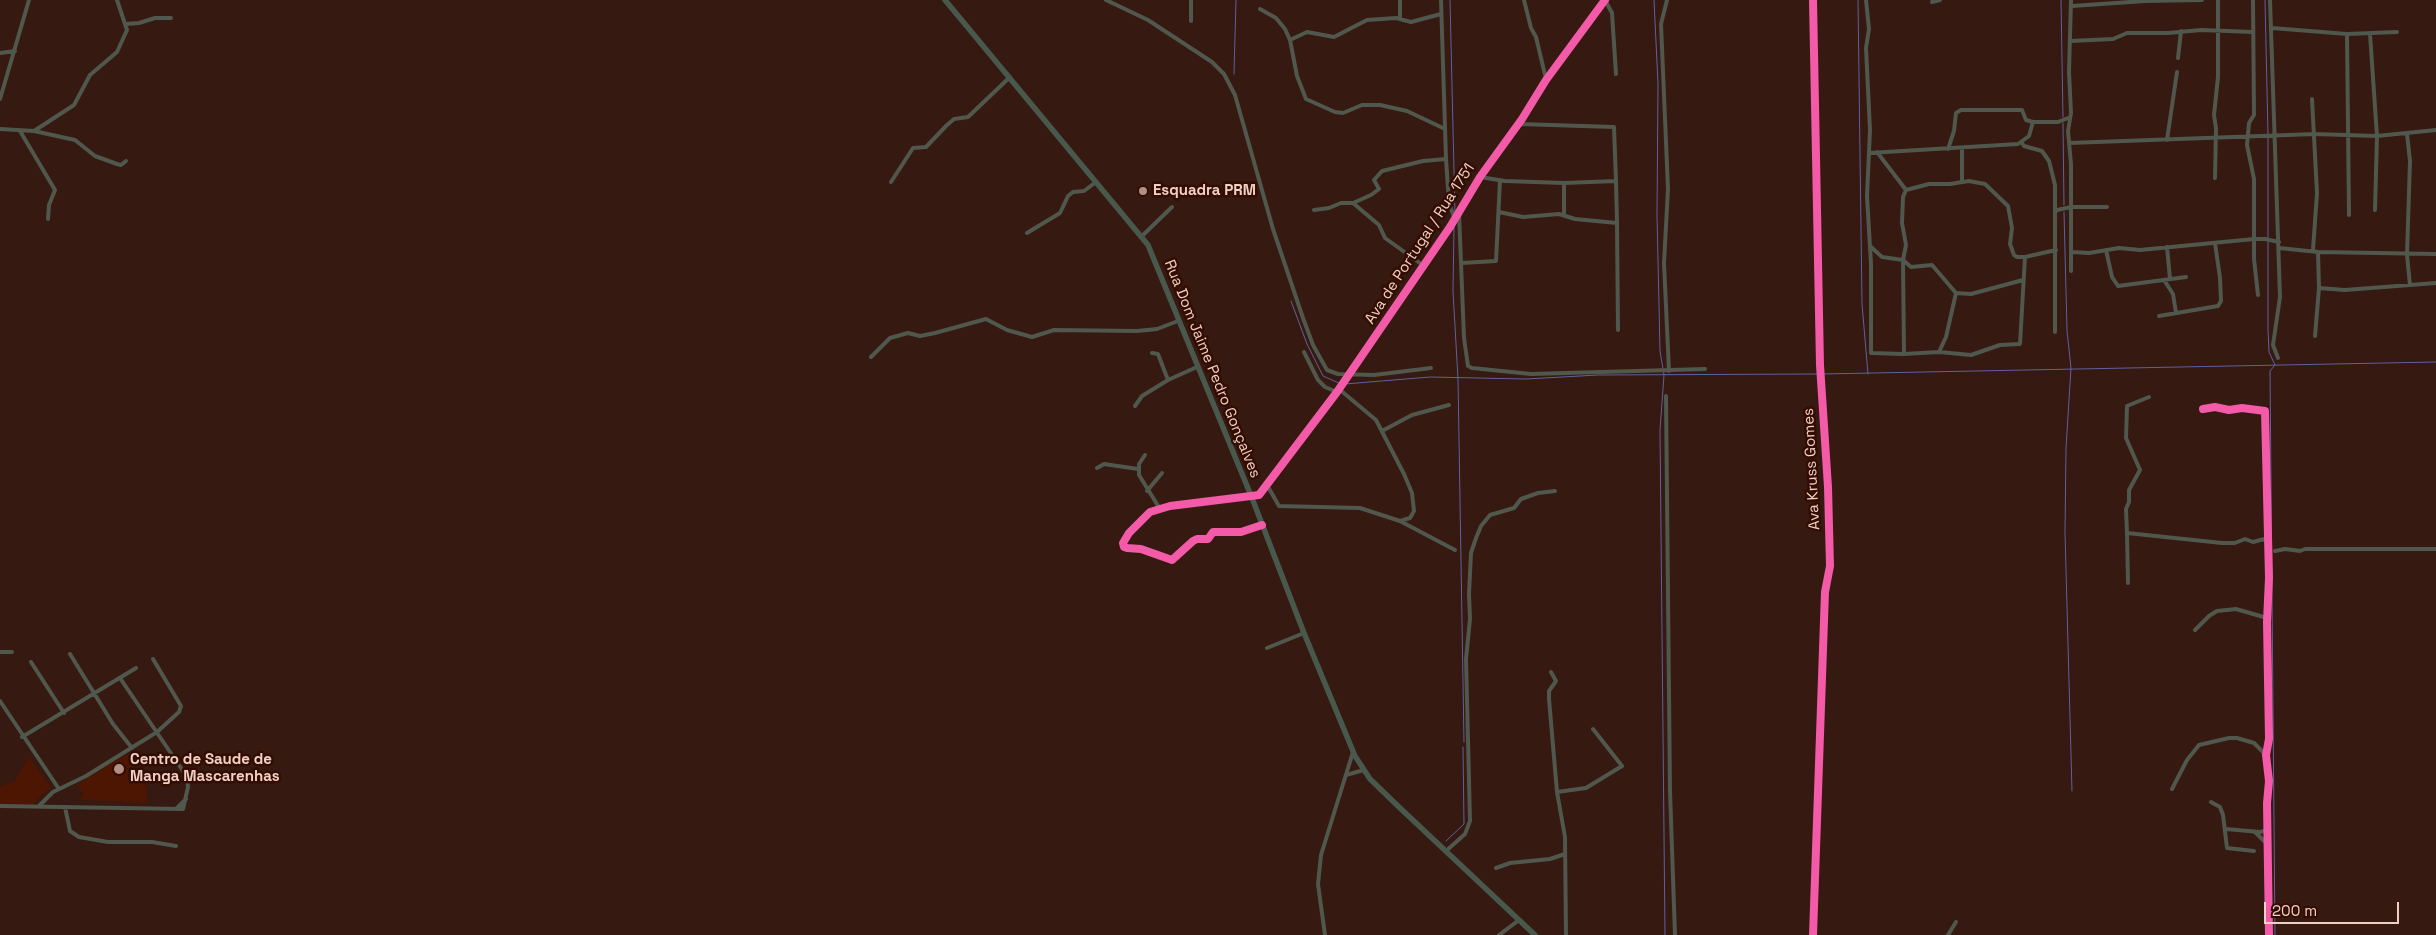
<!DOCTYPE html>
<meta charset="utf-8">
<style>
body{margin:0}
#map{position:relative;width:2436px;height:935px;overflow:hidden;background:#361910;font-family:"Space Grotesk",sans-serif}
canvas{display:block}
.scale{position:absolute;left:2264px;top:902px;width:135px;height:22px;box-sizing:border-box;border:2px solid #f1cfc4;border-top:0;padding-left:6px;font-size:15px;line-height:18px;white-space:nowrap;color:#f1cfc4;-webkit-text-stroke:4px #340d02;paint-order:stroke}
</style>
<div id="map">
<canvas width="2436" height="935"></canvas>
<div class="scale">200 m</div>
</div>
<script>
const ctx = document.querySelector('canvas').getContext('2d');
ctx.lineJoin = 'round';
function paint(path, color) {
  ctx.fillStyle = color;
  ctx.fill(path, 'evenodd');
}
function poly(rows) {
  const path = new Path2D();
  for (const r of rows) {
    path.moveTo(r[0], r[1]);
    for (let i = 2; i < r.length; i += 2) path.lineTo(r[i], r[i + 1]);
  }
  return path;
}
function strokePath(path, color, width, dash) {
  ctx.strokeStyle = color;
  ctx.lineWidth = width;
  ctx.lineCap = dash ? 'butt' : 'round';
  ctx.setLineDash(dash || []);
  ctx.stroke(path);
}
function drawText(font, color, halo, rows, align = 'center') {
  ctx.font = font + ' "Space Grotesk",sans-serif';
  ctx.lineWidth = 5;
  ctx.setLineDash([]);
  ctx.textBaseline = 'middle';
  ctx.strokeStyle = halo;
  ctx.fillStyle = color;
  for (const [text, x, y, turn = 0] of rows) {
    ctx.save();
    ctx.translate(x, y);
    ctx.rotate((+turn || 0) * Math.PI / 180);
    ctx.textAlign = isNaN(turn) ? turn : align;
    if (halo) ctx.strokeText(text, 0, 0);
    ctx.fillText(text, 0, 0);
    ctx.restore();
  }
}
paint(poly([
 [127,754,147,788,146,803,80,800,83,794,77,784],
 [29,757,51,787,32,805,0,805,0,786,16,781,16,777]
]), '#4c1602');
strokePath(poly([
 [1450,0,1455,214],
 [1654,0,1658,84,1657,215,1660,351,1664,375,1660,430,1665,935],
 [1858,0,1862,304,1868,374],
 [2061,0,2063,117],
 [2265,0,2268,134],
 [1234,74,1236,0],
 [2063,123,2064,205],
 [2268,138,2268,329,2269,352,2275,365,2270,371,2275,935],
 [2064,212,2067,331,2071,368,2066,448,2065,533,2072,791],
 [1454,227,1453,291,1458,379,1464,742],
 [1291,301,1307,344,1323,376,1341,384],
 [1822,374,2436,362],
 [1345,384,1430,377,1526,379,1598,375,1818,374],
 [1446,841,1464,824,1463,747]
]), '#5f62a1', 1);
strokePath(poly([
 [1106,0,1148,20,1212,62,1224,74,1235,95,1273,229,1303,318,1313,345,1327,370,1338,374,1374,375,1431,368],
 [1191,0,1191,21],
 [1441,0,1446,159,1449,204,1455,219],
 [1524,0,1531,28,1536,37,1546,79],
 [1605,0,1612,13,1616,74],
 [1667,0,1661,24,1668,189,1664,263,1669,371],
 [1866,0,1869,29,1866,48,1870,130,1867,196,1871,264,1871,353,1904,354,1939,352,1946,337,1956,293,1971,294,2023,280],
 [2071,0,2069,72,2071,113,2068,131,2071,164,2071,271],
 [2253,0,2254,115,2249,123,2247,145,2254,179,2254,259,2258,295],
 [2270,0,2280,297,2273,345,2278,358],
 [1932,2,1940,0],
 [2072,6,2145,1,2202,0],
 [1260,9,1276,18,1285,29,1290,40,1297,76,1306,99,1335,112,1343,113,1362,105,1380,105,1407,111,1445,129],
 [1400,19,1400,0],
 [126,24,139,23,155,18,171,18],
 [2272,28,2347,34,2397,32],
 [2347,34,2349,215],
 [2370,34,2377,136,2375,210],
 [1290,40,1307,32,1334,37,1367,20,1396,18,1411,22,1441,14],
 [2070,41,2113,39,2127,33,2168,33,2201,30,2253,32],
 [0,53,15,51],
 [2178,58,2181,31],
 [0,99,29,0],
 [2312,99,2317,193,2313,250],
 [1519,124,1614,127,1616,181,1564,183],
 [0,129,34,131,74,105,90,75,117,52,127,30,117,0],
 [20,131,55,190,49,205,48,219],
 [34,131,75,140,95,156,117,164,121,165,126,161],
 [2407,134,2410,161,2407,255,2410,285],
 [2167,140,2177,72],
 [2022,143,2024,146,2042,151,2049,161,2055,185,2055,212],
 [2069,143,2315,134,2377,136,2436,130],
 [1962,148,1962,182],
 [1948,149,1954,131,1956,113,1961,110,2022,110,2026,120,2033,122,2058,122,2068,118],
 [1877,152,1906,190],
 [1869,153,2018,144,2029,136,2033,122],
 [1480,177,1505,181,1564,183,1564,215],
 [2215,178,2216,128,2214,115,2218,77,2218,0],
 [1616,181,1617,223],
 [891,182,913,148,926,147,946,126,954,119,968,117,1010,77],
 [1353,203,1379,225,1385,238,1424,266],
 [1314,210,1329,208,1341,203,1353,203,1371,195,1379,189,1374,180,1382,171,1423,161,1446,159],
 [1499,212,1523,217,1559,214,1575,219,1617,223,1618,330],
 [1459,213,1464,338,1468,366,1472,368,1531,374,1705,369],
 [1027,233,1060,213,1068,196,1073,192,1084,191,1096,182],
 [1142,236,1172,207],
 [1870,246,1882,257,1903,260,1911,267,1932,265,1956,293],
 [2167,247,2170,279],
 [2279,248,2318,252,2436,254],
 [2106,250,2112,277,2118,286,2186,277],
 [2072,252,2089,253,2119,248,2140,250,2254,239,2265,239,2279,242],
 [1462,263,1496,261,1500,180],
 [2164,280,2173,294,2176,313],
 [2319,288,2345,290,2436,283],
 [2159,316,2218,306,2221,301,2220,278,2215,243],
 [2055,332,2055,212,2057,210,2071,207,2107,207],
 [2315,336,2319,288,2318,252],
 [1304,352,1318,380,1325,387,1337,392],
 [1939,352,1971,355,2000,345,2020,344,2025,257],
 [1152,353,1158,354,1168,380],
 [1904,354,1903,260,1906,245,1902,223,1903,197,1906,190,1929,184,1950,184,1969,181,1985,184,2008,206,2012,228,2010,244,2014,255,2017,257,2025,257,2056,250],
 [871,357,890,338,908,333,920,336,935,333,986,319,1007,330,1032,337,1054,330,1137,331,1157,329,1178,321],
 [1339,389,1376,420,1404,474,1412,493,1414,511,1410,518,1400,521],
 [1666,396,1670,791,1675,935],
 [1135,406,1142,396,1168,380,1197,367],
 [2203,409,2215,407,2229,410,2242,408,2265,411,2269,578,2267,622,2269,739,2266,755,2269,781,2267,803,2269,935],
 [1382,431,1412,415,1449,405],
 [1145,455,1139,464,1139,475,1160,509],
 [1097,468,1104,464,1138,469],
 [1267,485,1279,506,1360,508,1400,521,1455,550],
 [1147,491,1162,473],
 [1262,525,1241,532,1213,532,1208,539,1197,539,1193,541,1172,560,1141,549,1127,548,1124,547,1123,543,1129,533,1150,512,1170,506,1259,495,1337,392,1450,227,1480,177,1522,119,1546,80,1605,0],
 [2127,533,2126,509,2129,502,2129,490,2140,470,2126,438,2127,406,2149,397],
 [2275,551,2285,549,2300,551,2305,549,2436,549],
 [2128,583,2127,533,2222,543,2235,543,2245,539,2253,542,2264,539,2267,543],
 [2195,630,2209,616,2217,611,2236,609,2267,618],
 [1267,648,1304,633],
 [0,652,12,652],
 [70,654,113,724,132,748],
 [31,662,64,713],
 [1551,672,1556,681,1549,691,1549,699,1557,792,1565,837,1566,935],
 [0,701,59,789],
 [22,737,136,668],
 [1346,775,1364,770],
 [2172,789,2187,760,2199,745,2229,738,2237,738,2254,743,2266,755],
 [1557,792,1586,788,1622,766,1593,729],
 [2211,802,2220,807,2223,815,2227,848,2254,851],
 [40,805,53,792,86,776,157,732,179,712,181,706,153,659],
 [0,806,183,809,188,787,187,777,120,678],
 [65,807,70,831,79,837,108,842,152,842,176,846],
 [176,809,186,799],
 [2226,829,2260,832,2267,830],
 [2255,832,2267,844],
 [1446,851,1465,834,1470,821,1466,659,1470,619,1469,594,1471,553,1476,538,1481,526,1490,515,1514,508,1521,499,1538,493,1555,491],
 [1496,868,1510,863,1550,859,1565,854],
 [1325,935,1318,884,1321,855,1353,752],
 [1499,935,1519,920],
 [1948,935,1956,922]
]), '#50574d', 4);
strokePath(poly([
 [1813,935,1825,592,1830,566,1828,487,1820,365,1813,0]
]), '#50574d', 5);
strokePath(poly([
 [945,0,1148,245,1252,498,1304,633,1355,756,1370,779,1400,808,1535,935]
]), '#49584c', 5.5);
strokePath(poly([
 [2203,409,2215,407,2229,410,2242,408,2265,411,2269,578,2267,622,2269,739,2266,755,2269,781,2267,803,2269,935],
 [1262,525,1241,532,1213,532,1208,539,1197,539,1193,541,1172,560,1141,549,1127,548,1124,547,1123,543,1129,533,1150,512,1170,506,1259,495,1337,392,1450,227,1480,177,1522,119,1546,80,1605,0],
 [1813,935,1825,592,1830,566,1828,487,1820,365,1813,0]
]), '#f35aa7', 8);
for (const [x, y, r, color] of [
 [1143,191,5,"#b08f85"],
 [119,769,6,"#b08f85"]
]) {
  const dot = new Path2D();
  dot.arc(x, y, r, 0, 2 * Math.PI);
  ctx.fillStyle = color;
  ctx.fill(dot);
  strokePath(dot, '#340d02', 2);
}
drawText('bold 15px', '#f1cfc4', '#340d02', [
 ["Esquadra PRM",1153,191],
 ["Centro de Saude de",130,760],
 ["Manga Mascarenhas",130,777]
], 'left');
drawText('15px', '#f1cfc4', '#340d02', [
 ["Ava de Portugal / Rua 1751",1420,244,-57],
 ["Rua Dom Jaime Pedro Gonçalves",1212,369,68],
 ["Ava Kruss Gomes",1812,469,-93]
]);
</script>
